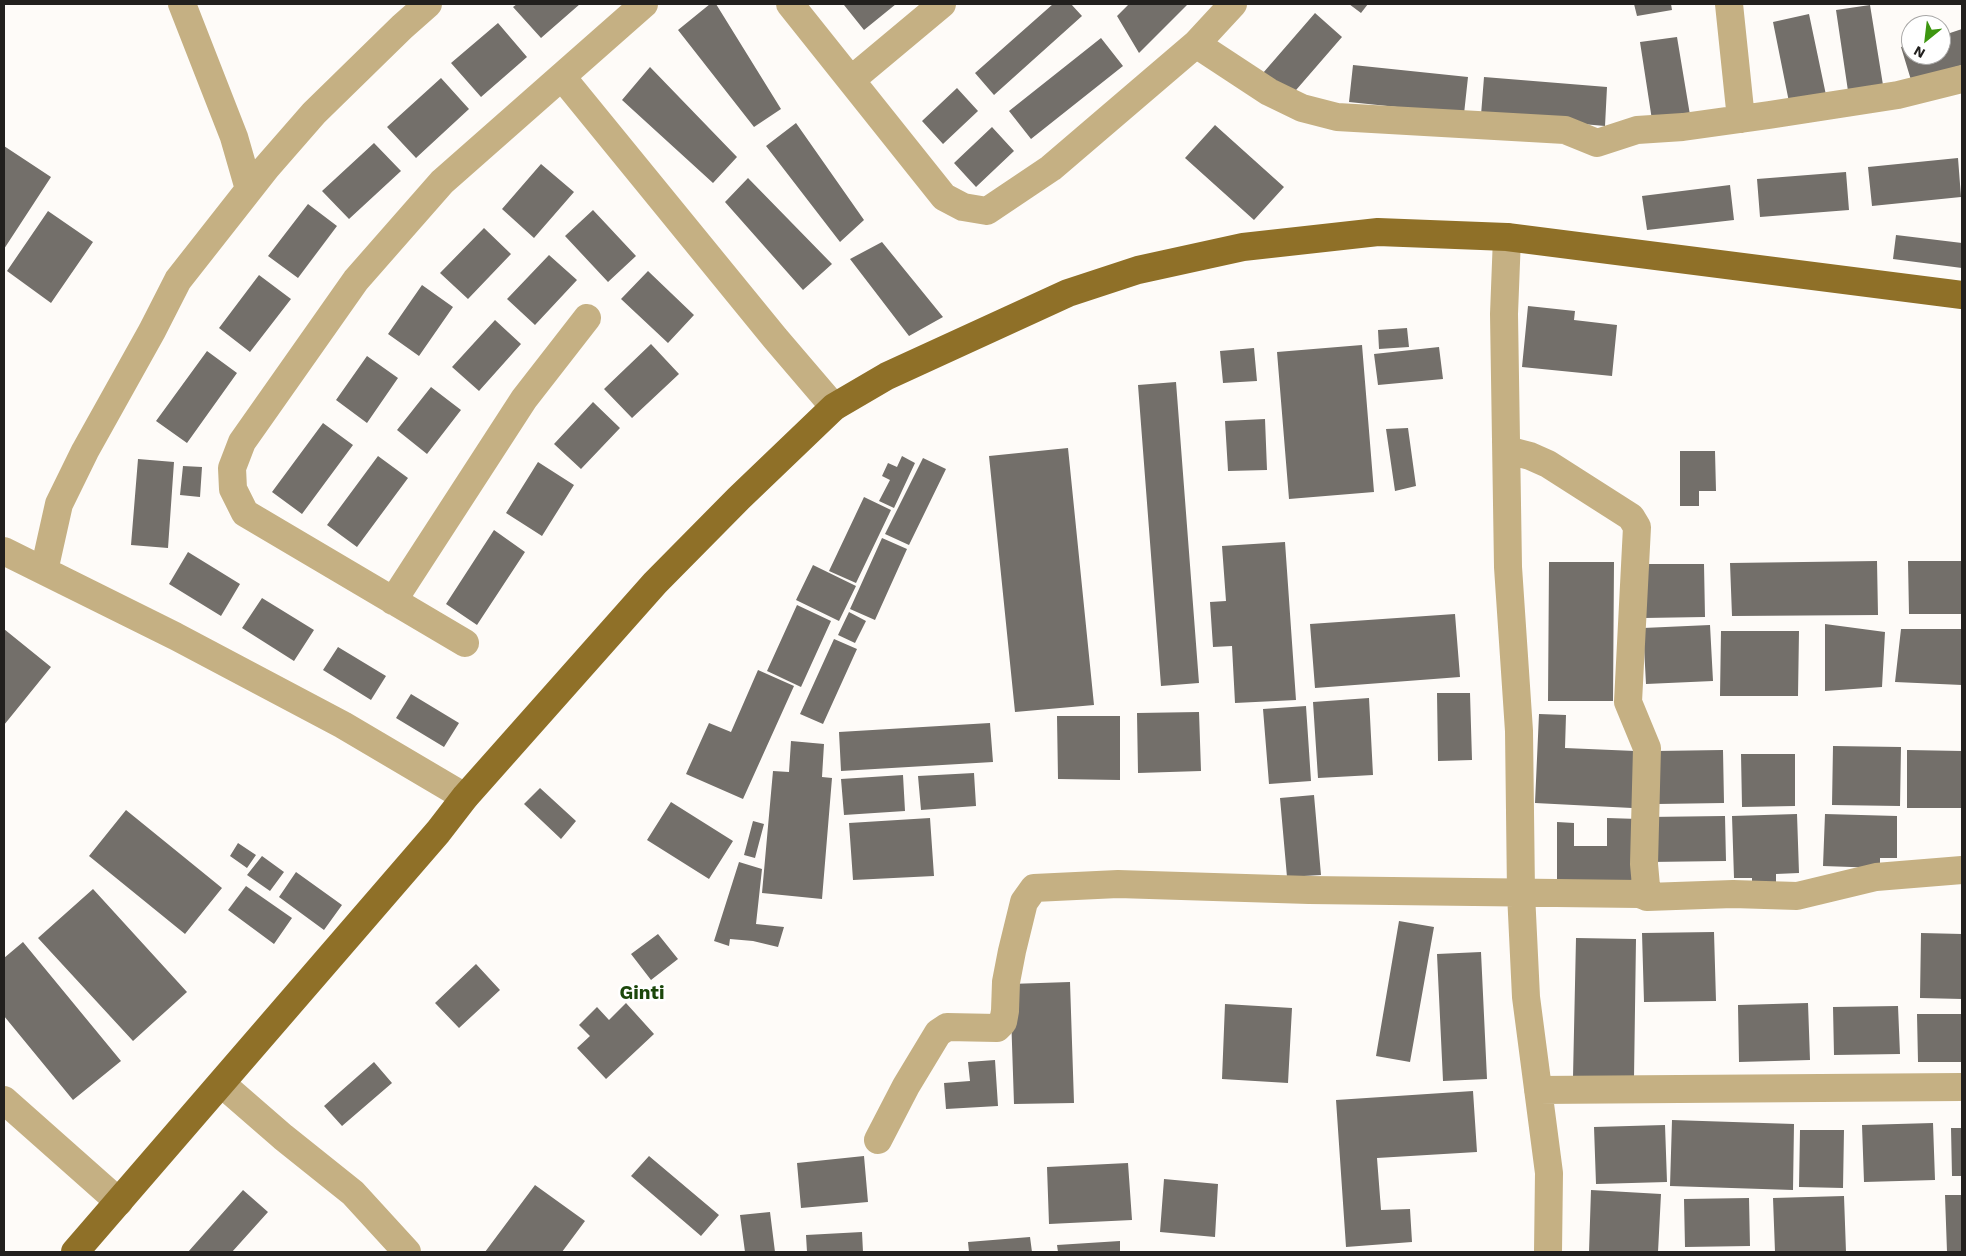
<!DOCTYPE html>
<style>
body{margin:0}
#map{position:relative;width:1966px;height:1256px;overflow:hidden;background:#fefbf8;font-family:"Work Sans",sans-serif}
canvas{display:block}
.frame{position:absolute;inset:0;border:5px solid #22201e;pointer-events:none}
.north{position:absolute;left:1901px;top:15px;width:50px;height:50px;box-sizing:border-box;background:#fff;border:1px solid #a7a6a5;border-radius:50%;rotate:209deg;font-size:14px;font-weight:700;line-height:20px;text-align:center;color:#22201e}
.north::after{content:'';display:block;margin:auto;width:18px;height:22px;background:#3d9610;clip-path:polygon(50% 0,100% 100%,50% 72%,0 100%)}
</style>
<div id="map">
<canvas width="1966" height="1256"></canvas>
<div class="frame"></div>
<div class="north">N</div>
</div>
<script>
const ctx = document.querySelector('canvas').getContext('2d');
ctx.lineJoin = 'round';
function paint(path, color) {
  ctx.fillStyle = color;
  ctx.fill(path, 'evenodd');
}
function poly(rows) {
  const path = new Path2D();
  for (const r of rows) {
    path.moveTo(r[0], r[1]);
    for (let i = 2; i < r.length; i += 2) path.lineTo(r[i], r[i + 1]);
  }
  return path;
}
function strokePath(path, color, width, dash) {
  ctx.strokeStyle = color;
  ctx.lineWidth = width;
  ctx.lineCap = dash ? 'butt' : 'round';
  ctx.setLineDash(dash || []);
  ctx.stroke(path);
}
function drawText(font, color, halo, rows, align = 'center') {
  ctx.font = font + ' "Work Sans",sans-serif';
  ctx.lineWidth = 5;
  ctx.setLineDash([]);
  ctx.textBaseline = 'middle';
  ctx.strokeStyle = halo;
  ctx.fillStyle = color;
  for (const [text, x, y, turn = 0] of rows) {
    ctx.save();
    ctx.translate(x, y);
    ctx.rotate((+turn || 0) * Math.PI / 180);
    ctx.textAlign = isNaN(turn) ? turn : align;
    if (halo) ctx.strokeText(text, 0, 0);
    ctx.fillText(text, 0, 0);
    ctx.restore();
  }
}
paint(poly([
 [517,4,580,4,541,38,513,7],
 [710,4,716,4,781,109,754,127,678,30],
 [845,4,896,4,864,30,844,5],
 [1053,4,1071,4,1082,16,994,95,975,73],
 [1129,4,1188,4,1139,53,1117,16],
 [1349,4,1368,4,1361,13],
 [1634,4,1671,4,1672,10,1637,16],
 [1870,5,1883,85,1848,91,1836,10],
 [1315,13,1342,37,1290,97,1263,73],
 [1809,14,1826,95,1789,102,1773,22],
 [498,23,527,57,481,97,451,63],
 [1962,29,1962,65,1911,80,1901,47,1911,44,1911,55,1941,55,1941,36],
 [1677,37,1690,115,1652,120,1640,42],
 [1101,38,1123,66,1031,139,1009,111],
 [1353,65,1468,77,1464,114,1349,102],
 [650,67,737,157,713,183,622,100],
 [1484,77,1607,87,1605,126,1481,115],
 [441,78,469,109,416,158,387,127],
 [957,88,978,111,943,144,922,121],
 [796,123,864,220,840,242,766,146],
 [1215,125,1284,187,1254,220,1185,158],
 [992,127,1014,151,976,187,954,163],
 [374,143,401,171,349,219,322,191],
 [4,146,51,177,4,249],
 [1958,158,1961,197,1872,206,1868,167],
 [541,164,574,192,534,238,502,209],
 [1846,172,1849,210,1760,217,1757,179],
 [748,178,832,264,803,290,725,202],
 [1730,185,1734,220,1647,230,1642,196],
 [308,204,337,226,298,278,268,256],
 [593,210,636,256,608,282,565,236],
 [48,211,93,242,51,303,7,271],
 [484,228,511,254,468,299,440,273],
 [1896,235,1962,243,1962,268,1893,259],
 [882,242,943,317,909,336,850,259],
 [549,255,577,280,535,325,507,299],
 [648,271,694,315,668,343,621,299],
 [259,275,291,299,250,352,219,328],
 [422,285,453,307,419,356,388,334],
 [1528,306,1575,311,1574,320,1617,325,1612,376,1522,367],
 [495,320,521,344,479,391,452,367],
 [1407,328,1409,347,1379,349,1378,330],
 [651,344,679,374,632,418,604,389],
 [1362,345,1374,492,1289,499,1277,352],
 [1439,347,1443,379,1378,385,1374,354],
 [1254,348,1257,381,1223,383,1220,351],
 [207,351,237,373,187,443,156,421],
 [367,356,398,378,367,423,336,400],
 [1176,382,1199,683,1161,686,1138,385],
 [431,387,461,410,427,454,397,430],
 [593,402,620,428,581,469,554,444],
 [1265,419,1267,470,1228,471,1225,421],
 [323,423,353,445,302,514,272,492],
 [1408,428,1416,486,1395,491,1386,429],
 [1068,448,1094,705,1015,712,989,456],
 [1680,451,1715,451,1716,491,1699,491,1699,506,1680,506],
 [378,456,408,478,357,547,327,525],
 [902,456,915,463,894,508,879,501,890,480,882,476,888,463,897,467],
 [923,458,946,469,909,545,885,534],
 [138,459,174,462,168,548,131,545],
 [538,462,574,485,542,536,506,513],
 [183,466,202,467,200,497,180,495],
 [864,497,891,510,856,583,829,571],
 [494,530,525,552,477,625,446,604],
 [882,538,907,549,875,620,850,609],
 [1285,542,1296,700,1235,703,1232,646,1213,647,1210,602,1226,601,1222,546],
 [188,552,240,584,221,616,169,584],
 [1877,561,1878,615,1732,616,1730,563],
 [1908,561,1962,561,1962,614,1909,614],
 [1549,562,1614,562,1613,701,1548,701],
 [1643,564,1704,564,1705,617,1644,618],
 [813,565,856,586,839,621,796,600],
 [262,598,314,630,294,661,242,628],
 [797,605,831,621,801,687,767,671],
 [849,612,866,621,855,643,838,635],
 [1455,614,1460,677,1315,688,1310,624],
 [1825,624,1885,632,1882,687,1825,691],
 [1710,625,1713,681,1646,684,1643,628],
 [4,629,51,667,4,725],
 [1901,629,1962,629,1962,685,1895,682],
 [1721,631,1799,631,1798,696,1720,696],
 [834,639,857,649,823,724,800,714],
 [338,647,386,676,371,700,323,670],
 [758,670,794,686,743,799,686,774,709,723,731,732],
 [1437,693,1470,693,1472,760,1438,761],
 [411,694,459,723,444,747,396,718],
 [1369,698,1373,775,1318,778,1313,702],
 [1306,706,1311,781,1269,784,1263,709],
 [1199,712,1201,771,1138,773,1137,713],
 [1539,714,1566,715,1565,748,1635,751,1632,808,1535,803],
 [1057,716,1120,716,1120,780,1058,779],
 [990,723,993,762,841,771,839,732],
 [791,741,824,744,822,777,832,778,822,899,762,893,773,771,789,772],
 [1833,746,1901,747,1900,806,1832,805],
 [1723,750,1724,803,1657,804,1656,751],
 [1907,750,1962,751,1962,808,1907,808],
 [1741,754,1795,754,1795,806,1742,807],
 [974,773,976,806,921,810,918,776],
 [903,775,905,811,844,815,841,779],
 [540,788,576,821,561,839,524,804],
 [1314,795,1321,875,1287,877,1280,798],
 [671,802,733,841,709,879,647,840],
 [126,810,222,888,185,934,89,856],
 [1797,814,1799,873,1776,874,1776,887,1752,888,1752,878,1734,878,1732,816],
 [1825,814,1897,816,1897,858,1880,858,1880,868,1823,866],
 [1725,816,1726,861,1649,862,1648,817],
 [930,818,934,876,853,880,849,823],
 [1607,818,1639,819,1638,882,1557,881,1557,822,1574,823,1574,846,1607,846],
 [753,821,764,824,755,858,744,855],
 [238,843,256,855,247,868,230,856],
 [262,856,284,872,270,891,247,875],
 [739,862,762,869,756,924,784,927,778,947,753,941,730,939,729,946,714,941],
 [296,872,342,905,324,930,279,897],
 [246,886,292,918,274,944,228,910],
 [93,889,187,992,133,1041,38,938],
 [1399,921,1434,927,1410,1062,1376,1056],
 [1714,932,1716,1001,1644,1002,1642,933],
 [1921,933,1962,934,1962,999,1920,998],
 [658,934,678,959,651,980,631,954],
 [1576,938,1636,939,1634,1078,1573,1077],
 [23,942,121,1061,73,1100,4,1016,4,958],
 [1481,952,1487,1079,1443,1081,1437,954],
 [476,964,500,990,459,1028,435,1003],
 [1070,982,1074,1103,1014,1104,1010,984],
 [626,1003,654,1034,606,1079,577,1048,590,1036,579,1025,597,1007,609,1020],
 [1808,1003,1810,1060,1739,1062,1738,1005],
 [1225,1004,1292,1008,1288,1083,1222,1079],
 [1898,1006,1900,1054,1834,1055,1833,1007],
 [1917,1014,1962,1014,1962,1062,1918,1062],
 [995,1060,998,1106,946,1109,944,1083,970,1081,968,1062],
 [374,1062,392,1083,342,1126,324,1106],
 [1473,1091,1477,1152,1377,1158,1381,1210,1410,1209,1412,1242,1346,1247,1336,1100],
 [1672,1120,1794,1124,1793,1190,1670,1186],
 [1933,1123,1935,1180,1864,1182,1862,1125],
 [1665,1125,1667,1182,1596,1184,1594,1127],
 [1951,1128,1962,1128,1962,1176,1952,1176],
 [1800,1130,1844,1130,1843,1188,1799,1187],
 [649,1156,719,1215,701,1236,631,1176],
 [864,1156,868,1202,801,1208,797,1163],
 [1128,1163,1132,1220,1049,1224,1047,1167],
 [1164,1179,1218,1184,1215,1237,1160,1232],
 [535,1185,585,1221,562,1252,485,1252],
 [243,1190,268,1212,232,1252,188,1252],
 [1591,1190,1661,1194,1658,1252,1589,1252],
 [1945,1195,1962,1195,1962,1252,1947,1252],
 [1844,1196,1846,1252,1775,1252,1773,1198],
 [1749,1198,1750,1246,1685,1247,1684,1199],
 [770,1212,775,1252,745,1252,740,1215],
 [862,1232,863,1252,807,1252,806,1235],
 [1030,1237,1032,1252,969,1252,968,1242],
 [1120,1241,1120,1252,1058,1252,1057,1245]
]), '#736f6a');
strokePath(poly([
 [182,4,234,137,249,189],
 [790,4,944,197,963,207,987,211,1051,168,1196,44,1233,4],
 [1729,4,1741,119],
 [1196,44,1269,92,1302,108,1337,117,1565,130,1597,143,1637,130,1683,127,1769,115,1898,95,1962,79],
 [562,77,775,338,834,407],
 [851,80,942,4],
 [1507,237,1504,314,1508,567,1519,731,1521,893,1526,997,1549,1173,1548,1252],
 [1507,450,1530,456,1548,464,1631,517,1637,527,1628,702,1647,748,1644,864,1647,897],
 [4,551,175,636,343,725,465,797],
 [44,571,59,504,85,451,152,331,178,280,266,168,314,113,402,27,428,4],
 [393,601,524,399,587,318],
 [465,643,245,513,233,489,232,468,242,442,356,280,442,182,644,4],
 [222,1084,283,1137,353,1193,407,1252],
 [1538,1090,1962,1087],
 [4,1100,119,1202],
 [878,1140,906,1086,938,1033,947,1027,997,1028,1003,1022,1005,1011,1006,982,1012,951,1024,902,1034,888,1118,884,1309,890,1639,894,1647,897,1733,894,1797,896,1876,877,1962,870]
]), '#c5b083', 28);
strokePath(poly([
 [75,1252,438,832,465,797,655,583,739,498,834,407,887,376,1068,293,1138,270,1243,247,1378,232,1507,237,1962,295]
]), '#8f7028', 28);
drawText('bold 19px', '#1c470b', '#fff', [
 ["Ginti",642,993]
]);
</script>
